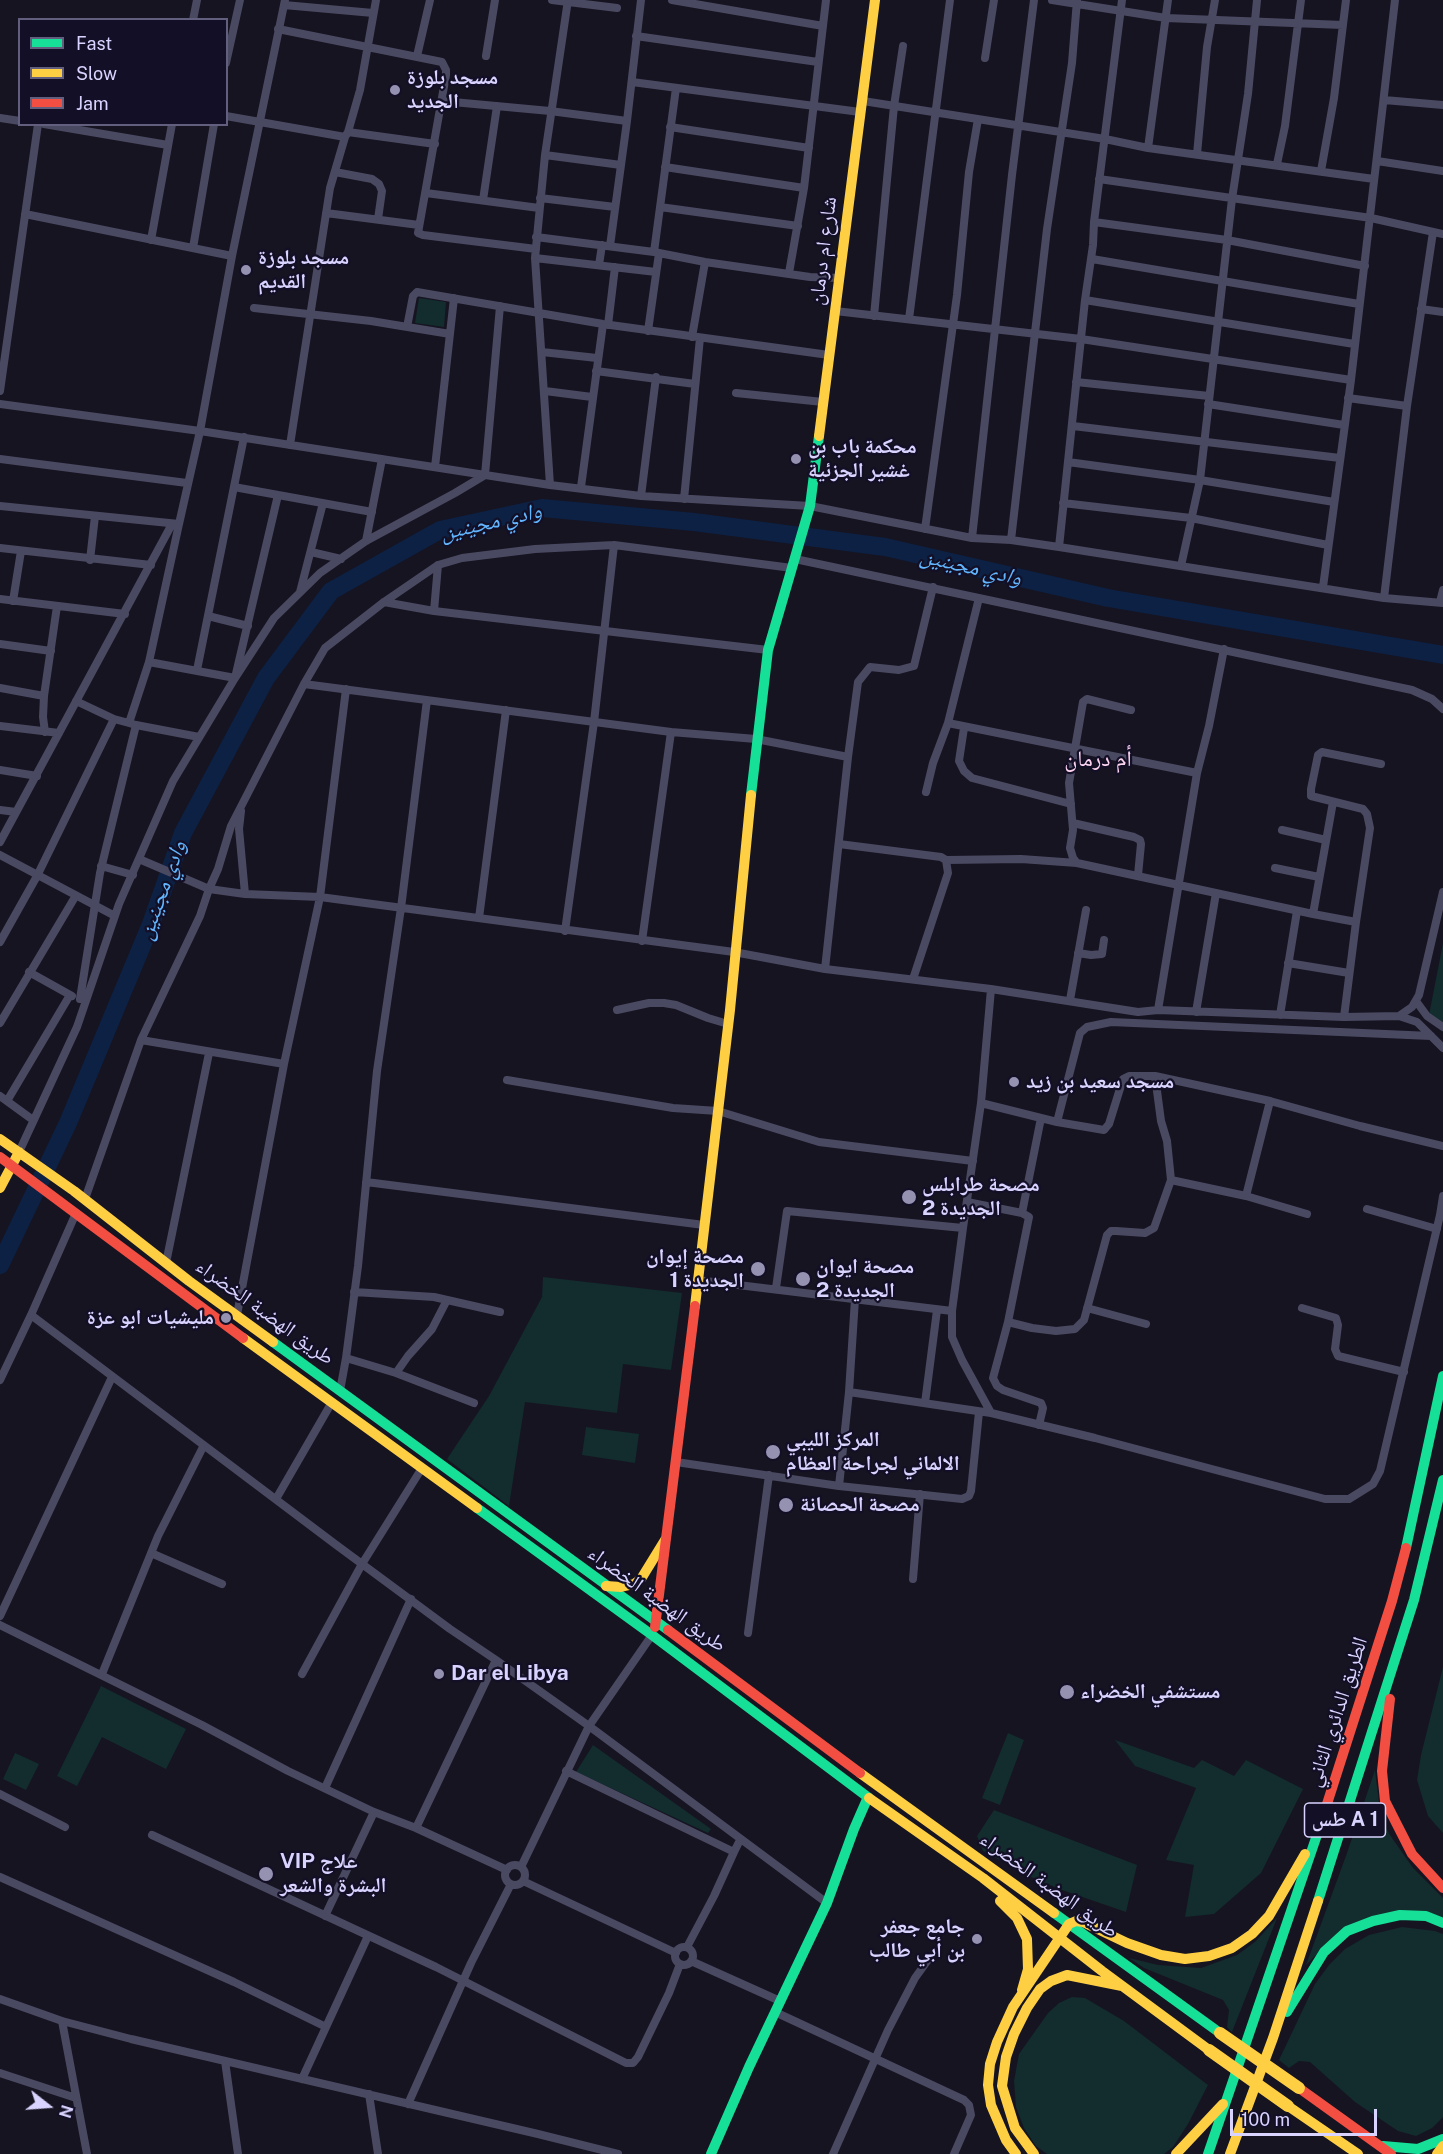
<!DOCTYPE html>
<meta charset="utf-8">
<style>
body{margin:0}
#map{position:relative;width:1443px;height:2154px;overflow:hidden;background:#161421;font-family:"Public Sans",sans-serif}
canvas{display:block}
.legend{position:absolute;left:18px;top:18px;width:210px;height:108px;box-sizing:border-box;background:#130f26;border:2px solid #625e7d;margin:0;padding:8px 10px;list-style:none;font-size:18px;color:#d9d4ff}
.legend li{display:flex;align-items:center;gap:12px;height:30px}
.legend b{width:30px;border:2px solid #625e7d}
.north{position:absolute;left:18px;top:2076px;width:60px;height:60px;-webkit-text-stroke:4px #130f26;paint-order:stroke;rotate:107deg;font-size:16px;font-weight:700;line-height:24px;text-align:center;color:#d9d4ff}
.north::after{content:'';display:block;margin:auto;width:21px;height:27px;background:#d9d4ff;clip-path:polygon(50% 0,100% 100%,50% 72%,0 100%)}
.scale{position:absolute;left:1230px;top:2109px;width:147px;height:27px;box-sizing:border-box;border:3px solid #d9d4ff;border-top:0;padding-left:8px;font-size:18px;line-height:21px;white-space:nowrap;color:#d9d4ff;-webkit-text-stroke:4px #130f26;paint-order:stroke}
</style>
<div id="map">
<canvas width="1443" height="2154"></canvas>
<ul class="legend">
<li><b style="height:8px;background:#16e098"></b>Fast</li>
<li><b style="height:8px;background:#ffcf43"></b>Slow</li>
<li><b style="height:8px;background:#f24e42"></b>Jam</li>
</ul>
<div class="north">N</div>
<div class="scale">100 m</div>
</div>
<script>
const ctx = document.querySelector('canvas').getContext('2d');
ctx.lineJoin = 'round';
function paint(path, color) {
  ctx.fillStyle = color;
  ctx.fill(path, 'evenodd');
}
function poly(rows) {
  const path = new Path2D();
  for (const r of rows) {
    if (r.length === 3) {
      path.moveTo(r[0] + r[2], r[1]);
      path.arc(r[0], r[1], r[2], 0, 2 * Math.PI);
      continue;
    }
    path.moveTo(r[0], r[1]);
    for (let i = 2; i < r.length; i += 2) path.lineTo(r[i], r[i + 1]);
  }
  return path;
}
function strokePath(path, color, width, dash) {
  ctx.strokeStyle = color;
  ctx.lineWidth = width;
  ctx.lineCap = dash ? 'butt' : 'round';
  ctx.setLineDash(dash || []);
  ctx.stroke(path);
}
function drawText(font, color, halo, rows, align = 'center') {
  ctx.font = font + ' "Public Sans","Noto Naskh Arabic",sans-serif';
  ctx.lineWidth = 4.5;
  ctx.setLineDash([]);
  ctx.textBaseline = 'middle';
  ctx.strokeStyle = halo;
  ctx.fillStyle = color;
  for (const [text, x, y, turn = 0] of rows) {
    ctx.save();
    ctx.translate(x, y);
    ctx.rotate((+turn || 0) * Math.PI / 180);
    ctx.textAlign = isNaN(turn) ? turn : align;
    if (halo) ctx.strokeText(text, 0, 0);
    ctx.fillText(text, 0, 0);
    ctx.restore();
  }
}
paint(poly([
 [419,298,446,302,444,327,415,323],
 [1443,943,1443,1032,1429,1015],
 [543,1277,682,1293,671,1370,623,1364,617,1413,525,1402,509,1506,447,1459,489,1396,542,1297],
 [586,1427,639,1434,635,1463,582,1455],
 [1443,1667,1443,1833,1428,1816,1417,1780,1421,1755],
 [101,1686,186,1729,166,1769,102,1737,77,1786,57,1776],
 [1008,1733,1024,1740,1000,1805,982,1798],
 [1115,1740,1194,1768,1202,1760,1234,1776,1246,1760,1303,1789,1261,1873,1214,1914,1185,1917,1194,1865,1166,1860,1196,1788,1135,1766],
 [593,1745,711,1829,708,1833,576,1772],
 [15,1753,39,1764,26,1790,3,1779],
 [1375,1770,1381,1819,1390,1835,1413,1868,1443,1898,1443,1918,1412,1911,1333,1938,1306,1965,1347,1853],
 [994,1810,1137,1865,1126,1912,1062,1890,1031,1877,983,1851,977,1836],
 [1277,1918,1232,2032,1227,2027,1229,2010,1223,2000,1144,1968,1129,1958,1158,1965,1201,1968,1237,1955,1255,1942],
 [1402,1927,1435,1931,1443,1934,1443,2117,1432,2128,1416,2136,1398,2131,1355,2102,1310,2062,1299,2061,1289,2068,1279,2060,1315,1984,1329,1965,1345,1949,1369,1935],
 [1072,1997,1085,1998,1124,2021,1208,2085,1188,2124,1173,2147,1164,2154,1047,2154,1036,2146,1024,2128,1016,2107,1014,2081,1019,2054,1048,2013,1059,2003]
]), '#132c2d');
strokePath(poly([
 [0,1265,68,1123,151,924,183,833,266,678,331,591,440,530,542,508,694,522,885,547,1108,598,1443,655]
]), '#0d2144', 18);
strokePath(poly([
 [552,0,617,8],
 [672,0,823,26],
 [1052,0,1166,18,1343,25],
 [284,5,373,13],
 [193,20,197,0],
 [278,29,442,62,446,70,446,75,418,233,423,235,536,249],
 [636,36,818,62],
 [417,56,430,0],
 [486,56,495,0],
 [985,58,994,0],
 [226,63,240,0],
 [632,82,860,112],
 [1384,100,1443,105],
 [442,101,550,111,627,121],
 [863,101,1105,139,1148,148,1374,179],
 [226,116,345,137,348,132,435,144],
 [0,118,20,121],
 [44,124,168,145],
 [670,127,809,148],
 [348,132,360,90,376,0],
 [1148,148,1168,0],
 [1197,154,1207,47,1215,0],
 [545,155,621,165],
 [1377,161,1443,171],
 [1277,164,1285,126,1301,0],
 [665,167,804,188],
 [1321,171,1334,98,1346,0],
 [335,172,372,179,379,184,382,191,378,219],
 [1099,179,1371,218,1443,234],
 [426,193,539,208],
 [540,198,615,207],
 [483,200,497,106],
 [660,207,798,226],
 [326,213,419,225],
 [25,214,232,256],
 [1094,222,1227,240,1365,266],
 [536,237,654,252,705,262,810,277,840,278],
 [151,240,172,124],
 [610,246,627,121,641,0],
 [193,248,214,124],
 [654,252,676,88],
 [535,258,656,272],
 [1092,259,1359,304],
 [599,265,602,245],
 [789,273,804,188,826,0],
 [1085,300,1354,344],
 [254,308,371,321,450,334],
 [1421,309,1443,312],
 [835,311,1081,339,1351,380],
 [874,316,894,106,903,46],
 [909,319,950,0],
 [608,325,615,267],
 [407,327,413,296,417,292,603,324,829,355],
 [648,331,659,253],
 [692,337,705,262],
 [542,352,597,358],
 [596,371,695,384],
 [1076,382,1209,396],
 [0,391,38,124],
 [545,391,592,397],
 [736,393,823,402],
 [1348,398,1407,406],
 [0,404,200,431,550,485,641,496,810,506,972,538,1011,540,1059,547,1384,598,1443,603],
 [1208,404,1344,425],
 [1073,426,1340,458],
 [290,445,330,188,345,137],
 [0,459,187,483],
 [1068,462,1200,480,1334,502],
 [435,467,454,298],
 [485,475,500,306],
 [550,485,535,258,545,155,568,0],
 [234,487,372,512],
 [581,487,603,324],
 [641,496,656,377],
 [684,499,700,338],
 [1063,503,1191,518,1328,545],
 [0,506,179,524,149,662,129,723,136,725,100,873,80,999],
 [179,524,200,431,232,256,285,0],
 [925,529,957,295,969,172,978,119],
 [972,538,1012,175,1034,0],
 [1011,540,1047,229,1072,63,1077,0],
 [366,541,382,459],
 [1059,547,1085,300,1093,245,1094,222,1122,0],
 [0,548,151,565],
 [311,552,341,559],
 [795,559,1412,690,1432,699,1443,709],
 [90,560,95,516],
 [1181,566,1200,480,1232,199,1248,94,1257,0],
 [792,568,614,545,535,549,462,558,438,565,384,602,325,648,304,684,231,826,218,869,209,889,245,894,320,897,734,952,825,969,991,989],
 [1323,587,1351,380,1395,0],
 [300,592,323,503],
 [979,598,948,723,1197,773],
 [1384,598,1407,406,1433,232],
 [0,599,125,614],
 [13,601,21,551],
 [384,602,434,611,768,650],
 [1440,602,1443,590],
 [434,611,438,565],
 [208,616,248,626],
 [0,644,51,651],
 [149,662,235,678,278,495],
 [197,670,244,437],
 [304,684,671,732,756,739,848,757,858,682,870,667,899,670,914,666,933,587],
 [0,688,44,696],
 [427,700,401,908,377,1071,358,1266,346,1358,396,1373,474,1403],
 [76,701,114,719],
 [136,725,199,737],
 [0,726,59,733],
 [964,728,959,761,964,771,972,778,1071,804],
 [45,732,43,717,44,696,57,606],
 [0,770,37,776],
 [926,792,933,763,948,723],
 [0,810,16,812],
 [241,811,239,829,245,894],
 [1073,823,1134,837,1140,840,1141,844,1138,875],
 [1282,830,1326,840],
 [0,842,172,524],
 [839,844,941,857,946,860,948,873,913,979],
 [0,855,115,916],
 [946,860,1021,859,1077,863,1313,914,1356,922],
 [1077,863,1073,858,1070,848,1073,830,1069,783,1083,702,1087,699,1131,710],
 [101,866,133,875],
 [1275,868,1319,877],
 [1443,892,1419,995,1412,1007,1399,1016,1344,1017,1158,1010,1138,1012,991,989,981,1103,963,1228,952,1311,952,1337,962,1360,991,1413,1095,1438,1325,1499,1349,1499,1373,1484,1380,1471,1440,1215,1443,1196],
 [1313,914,1333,802],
 [479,918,506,710],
 [565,931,594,722,614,545],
 [642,941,671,732],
 [0,942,37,876,114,719,129,723],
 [1078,953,1091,955,1102,954,1104,940],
 [1288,963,1349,973],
 [825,969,848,757],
 [29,972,72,996],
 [1070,1000,1086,910],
 [1416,1001,1427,1016,1443,1027],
 [617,1010,649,1003,664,1003,676,1005,708,1018,728,1024],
 [1158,1010,1197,773,1209,726,1224,649],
 [1196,1012,1216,893],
 [1280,1015,1297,911],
 [1399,1016,1417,1022,1443,1048],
 [1344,1017,1356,922,1370,828,1367,814,1363,809,1311,796,1311,789,1318,755,1322,752,1381,764],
 [0,1023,75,897],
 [141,1040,284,1064],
 [507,1080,673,1108,718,1111,819,1142,973,1161],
 [0,1096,33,1120],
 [7,1101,70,995],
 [981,1103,1057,1122,1104,1130,1109,1124,1123,1079,1129,1076,1155,1076,1270,1101,1360,1126,1443,1146],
 [1057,1122,1080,1033,1087,1027,1111,1022,1431,1036],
 [19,1152,77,1027,119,904,173,781,235,678,274,618,320,573,366,541,455,493,485,475],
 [1171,1180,1246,1196,1307,1214],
 [366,1182,704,1225],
 [1246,1196,1270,1101],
 [85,1199,141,1040,200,916,209,889,139,859],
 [967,1202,1022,1213,1029,1217,1008,1322,993,1378,997,1386,1003,1390,1041,1403,1043,1408,1039,1425],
 [1367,1209,1437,1229],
 [1022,1213,1041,1118],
 [166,1263,209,1053],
 [697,1280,952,1311],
 [776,1288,787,1211,963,1228],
 [354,1292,434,1297,500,1312],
 [1087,1308,1146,1324],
 [1302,1308,1336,1318,1338,1325,1335,1349,1338,1356,1404,1372],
 [31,1315,335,1544,450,1629,496,1660],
 [237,1315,284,1064,320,897,346,689],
 [1008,1322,1032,1328,1056,1331,1075,1329,1084,1320,1107,1235,1111,1231,1116,1231,1145,1233,1154,1228,1171,1180,1167,1141,1161,1121,1155,1076],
 [396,1373,408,1356,432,1329,447,1300],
 [0,1380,31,1315,76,1213],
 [340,1391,346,1358],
 [849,1392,991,1413],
 [925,1403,937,1310],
 [676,1462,839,1486,962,1499,969,1496,971,1491,979,1412],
 [839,1486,849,1392,855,1299],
 [276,1499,332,1402],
 [151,1553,222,1584],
 [913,1579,920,1494],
 [0,1616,112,1377],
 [0,1625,202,1725,288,1771,374,1812,416,1828,507,1870],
 [748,1633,769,1475],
 [102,1674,158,1536,204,1445],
 [302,1674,362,1564,422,1468],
 [566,1771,734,1852,740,1840],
 [325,1788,411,1599],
 [0,1794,65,1827],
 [416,1828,496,1660,589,1726,827,1903],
 [152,1835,436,1967,626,2063,633,2063,638,2057,669,1993,680,1964],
 [515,1875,10],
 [521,1867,589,1726,652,1635],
 [0,1877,234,1982,326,2027],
 [523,1881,676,1953],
 [325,1916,374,1812],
 [687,1947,714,1896,734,1852],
 [684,1956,9],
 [691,1961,780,2001],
 [0,1999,62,2021,131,2039,538,2134,618,2154],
 [775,2012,964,2100,969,2105,971,2115,954,2154],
 [62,2021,87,2154],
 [225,2061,238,2154],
 [0,2073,76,2098],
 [302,2079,368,1936],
 [369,2094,378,2154],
 [408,2104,471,1963,511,1884],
 [833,2154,888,2030,915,1978,928,1960]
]), '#4a4962', 8);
strokePath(poly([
 [751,795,768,650,810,506,819,436],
 [273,1342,668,1630],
 [477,1508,652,1635,869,1798],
 [1406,1548,1443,1376],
 [1318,1901,1414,1600,1443,1480],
 [1054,1913,1220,2033],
 [1287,2012,1324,1952,1347,1931,1373,1921,1400,1915,1426,1916,1443,1923],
 [1383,2146,1418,2149,1443,2139],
 [711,2154,749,2067,827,1903,854,1829,868,1797],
 [1208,2154,1318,1832]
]), '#16e098', 10);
strokePath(poly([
 [819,436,875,0],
 [0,1139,74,1191,189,1281,273,1342],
 [0,1188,19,1152],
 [695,1306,730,1010,751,795],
 [243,1338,477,1508],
 [606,1586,621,1587,634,1584,641,1579,665,1540],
 [860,1773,1054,1913],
 [869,1798,983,1878,1102,1971,1209,2050],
 [1000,1901,1017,1918,1027,1939,1028,1969,1022,1990],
 [1288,2106,1358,2154],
 [1016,2154,1006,2140,991,2105,988,2085,990,2064,997,2042,1013,2007,1069,1924,1076,1921,1083,1922,1127,1943,1161,1955,1185,1959,1209,1956,1232,1948,1252,1934,1269,1916,1305,1854],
 [1034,2154,1015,2128,1002,2086,1006,2057,1014,2034,1027,2008,1040,1989,1051,1981,1067,1975,1122,1986],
 [1176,2154,1223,2104],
 [1230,2154,1273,2038,1318,1901],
 [1437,2154,1443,2146]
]), '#ffcf43', 10);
strokePath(poly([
 [0,1157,243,1338],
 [655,1627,695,1306],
 [668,1630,860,1773],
 [1390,1699,1382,1771,1385,1801,1412,1854,1443,1888],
 [1318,1832,1392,1601,1406,1548],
 [1299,2088,1391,2154]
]), '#f24e42', 10);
strokePath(poly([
 [1220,2033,1299,2088],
 [1209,2050,1288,2106]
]), '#ffcf43', 12);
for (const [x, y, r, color] of [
 [395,90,6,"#9591b1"],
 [246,270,6,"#9591b1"],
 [796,459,6,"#9591b1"],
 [1014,1082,6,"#9591b1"],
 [909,1197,8,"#9591b1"],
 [758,1269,8,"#9591b1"],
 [803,1279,8,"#9591b1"],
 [226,1318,6,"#9591b1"],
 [773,1452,8,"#9591b1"],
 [786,1505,8,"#9591b1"],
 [439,1674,6,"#9591b1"],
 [1067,1692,8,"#9591b1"],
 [266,1874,8,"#9591b1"],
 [977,1939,6,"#9591b1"]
]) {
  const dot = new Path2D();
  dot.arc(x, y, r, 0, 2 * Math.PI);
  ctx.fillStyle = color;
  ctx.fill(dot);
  strokePath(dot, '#130f26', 2);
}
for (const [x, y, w] of [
 [1345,1820,81]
]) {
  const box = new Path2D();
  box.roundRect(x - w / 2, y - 17, w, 34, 4.5);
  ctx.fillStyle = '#130f26';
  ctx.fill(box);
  strokePath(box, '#d9d4ff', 1.5);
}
drawText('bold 20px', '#d9d4ff', null, [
 ["طس A 1",1345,1820]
]);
drawText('bold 21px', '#d9d4ff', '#130f26', [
 ["مسجد بلوزة",407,78],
 ["الجديد",407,102],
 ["مسجد بلوزة",258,258],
 ["القديم",258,282],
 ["محكمة باب بن",808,447],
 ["غشير الجزئية",808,471],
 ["مسجد سعيد بن زيد",1026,1082],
 ["مصحة طرابلس",922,1185],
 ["الجديدة 2",922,1209],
 ["مصحة إيوان",744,1257,"right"],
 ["الجديدة 1",744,1281,"right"],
 ["مصحة ايوان",816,1267],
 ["الجديدة 2",816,1291],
 ["مليشيات ابو عزة",214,1318,"right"],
 ["المركز الليبي",786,1440],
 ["الالماني لجراحة العظام",786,1464],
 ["مصحة الحصانة",800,1505],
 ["Dar el Libya",451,1674],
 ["مستشفي الخضراء",1080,1692],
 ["VIP علاج",280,1862],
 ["البشرة والشعر",280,1886],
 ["جامع جعفر",965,1927,"right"],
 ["بن أبي طالب",965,1951,"right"]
], 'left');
drawText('21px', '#d9d4ff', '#130f26', [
 ["شارع ام درمان",823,251,-83],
 ["طريق الهضبة الخضراء",265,1312,36],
 ["طريق الهضبة الخضراء",657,1599,36],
 ["الطريق الدائري الثاني",1337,1712,-72],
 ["طريق الهضبة الخضراء",1049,1885,36]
]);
drawText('italic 22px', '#62b6ff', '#130f26', [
 ["وادي مجينين",491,522,-13],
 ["وادي مجينين",971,567,13],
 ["وادي مجينين",162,890,-70]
]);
drawText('22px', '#ffd6f0', '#130f26', [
 ["أم درمان",1098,759]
]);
</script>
